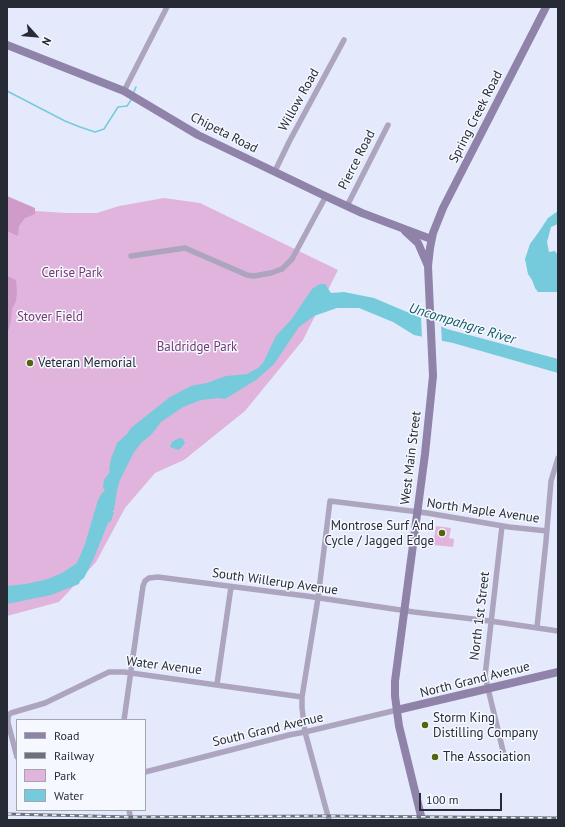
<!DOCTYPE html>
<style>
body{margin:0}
#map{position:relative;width:565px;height:827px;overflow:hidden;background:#e4eafc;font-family:"PT Sans",sans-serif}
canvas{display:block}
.frame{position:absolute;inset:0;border:8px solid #272b36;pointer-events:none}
.legend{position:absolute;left:16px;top:719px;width:130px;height:92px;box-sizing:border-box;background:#f5f8fe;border:1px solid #a3a6ae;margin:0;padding:5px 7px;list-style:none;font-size:12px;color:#272b36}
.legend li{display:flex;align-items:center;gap:8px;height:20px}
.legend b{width:20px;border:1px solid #a3a6ae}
.north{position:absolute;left:16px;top:16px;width:40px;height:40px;-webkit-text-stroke:3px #f5f8fe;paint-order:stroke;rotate:117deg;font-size:11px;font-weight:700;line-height:16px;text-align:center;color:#272b36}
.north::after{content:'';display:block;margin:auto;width:14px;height:18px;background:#272b36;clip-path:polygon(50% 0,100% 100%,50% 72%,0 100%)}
.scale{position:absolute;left:419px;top:793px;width:83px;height:18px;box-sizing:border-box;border:2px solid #272b36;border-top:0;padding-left:5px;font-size:12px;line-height:14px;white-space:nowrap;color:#272b36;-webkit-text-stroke:3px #f5f8fe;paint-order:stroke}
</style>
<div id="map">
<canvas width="565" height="827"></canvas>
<div class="frame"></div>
<ul class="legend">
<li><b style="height:5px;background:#8f83a9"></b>Road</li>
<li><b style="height:5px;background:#6c717e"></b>Railway</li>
<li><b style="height:11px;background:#e0b4dc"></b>Park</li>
<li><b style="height:11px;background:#75cbdb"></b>Water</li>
</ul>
<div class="north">N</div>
<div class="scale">100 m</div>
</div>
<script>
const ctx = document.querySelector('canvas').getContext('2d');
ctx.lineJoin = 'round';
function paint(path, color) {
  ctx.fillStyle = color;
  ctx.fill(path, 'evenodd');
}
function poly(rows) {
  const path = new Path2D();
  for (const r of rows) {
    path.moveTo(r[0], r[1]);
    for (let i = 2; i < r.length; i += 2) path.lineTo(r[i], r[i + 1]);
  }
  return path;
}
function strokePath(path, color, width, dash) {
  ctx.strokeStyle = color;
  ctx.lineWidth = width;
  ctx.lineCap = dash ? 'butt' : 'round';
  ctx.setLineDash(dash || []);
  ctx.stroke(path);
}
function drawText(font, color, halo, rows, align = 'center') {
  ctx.font = font + ' "PT Sans",sans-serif';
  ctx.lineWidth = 3;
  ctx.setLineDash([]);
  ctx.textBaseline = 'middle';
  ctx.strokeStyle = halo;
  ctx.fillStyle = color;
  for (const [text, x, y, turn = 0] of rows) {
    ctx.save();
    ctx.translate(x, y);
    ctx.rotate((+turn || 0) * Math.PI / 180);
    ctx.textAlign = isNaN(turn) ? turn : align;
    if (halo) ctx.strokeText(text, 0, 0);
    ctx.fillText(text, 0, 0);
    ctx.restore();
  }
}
paint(poly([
 [164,198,200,203,338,270,303,340,245,411,184,460,155,473,125,508,96,562,59,602,7,616,7,203,20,210,66,213,97,213,119,206],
 [436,526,451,528,449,538,454,539,453,547,433,545]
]), '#e0b4dc');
paint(poly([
 [7,196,35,208,35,214,25,218,19,226,18,236,7,231],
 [7,276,16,280,17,292,16,301,12,309,11,321,7,335]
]), '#cf9cca');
paint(poly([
 [558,211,558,224,551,227,547,242,549,252,555,251,558,256,558,292,538,292,535,288,532,280,528,274,525,259,530,244,538,233,548,218],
 [320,284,325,284,331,293,344,292,374,298,447,329,558,359,558,373,453,343,414,335,393,322,359,308,337,308,314,316,299,327,274,364,256,380,225,399,219,398,201,400,183,407,161,422,151,435,142,442,134,452,120,480,117,490,114,510,112,512,114,512,111,521,108,523,94,558,84,578,80,581,79,584,51,595,7,604,7,586,26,584,48,579,62,573,77,563,85,544,98,500,102,493,105,491,103,487,104,480,110,472,109,470,111,459,117,443,127,434,131,428,170,397,191,386,207,383,226,376,247,374,258,368,263,363,276,336,291,320,312,289],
 [179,438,183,439,185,443,181,448,178,450,170,447,172,442]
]), '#75cbdb');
paint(poly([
 [421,316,441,325,442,343,422,339]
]), '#e4eafc');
strokePath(poly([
 [7,91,65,121,80,127,95,132,104,129,118,107,127,106,131,100],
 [133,94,136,87]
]), '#75cbdb', 1.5);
strokePath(poly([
 [124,91,167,7],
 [275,171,289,142,344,40],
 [347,206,388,125],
 [131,256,185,248,247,275,254,276,271,273,282,269,292,259,326,196],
 [502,526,485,676,504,755],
 [537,627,546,541,551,481,558,458],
 [217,684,231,587],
 [124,720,143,586,145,581,149,578,158,577,181,580,306,596,414,612,490,621,558,631],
 [17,757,8,723,8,716,11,713,45,703,109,672,124,672,302,697],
 [145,772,289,735,305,732,397,710],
 [129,810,131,820],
 [329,820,305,732,302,708,302,697,318,598,330,501,427,513,509,527,547,531]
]), '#ada5bf', 5.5);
strokePath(poly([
 [7,45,124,91,198,135,323,195,362,213,431,239],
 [405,231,418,243,428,266],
 [397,710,558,672],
 [422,820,399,726,395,696,395,681,425,454,433,376,428,266,430,248,433,233,443,208,546,7]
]), '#8f83a9', 8);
const rail = poly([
 [7,814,130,817,327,816,558,818]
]);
strokePath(rail, '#6c717e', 3);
strokePath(rail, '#f5f8fe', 1.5, [4.5]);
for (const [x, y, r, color] of [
 [30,363,4,"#54650e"],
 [442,533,4,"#54650e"],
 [425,725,4,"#54650e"],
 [435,757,4,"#54650e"]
]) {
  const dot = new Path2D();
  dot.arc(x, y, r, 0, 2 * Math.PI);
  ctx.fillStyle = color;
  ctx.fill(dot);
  strokePath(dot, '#f5f8fe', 1.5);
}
drawText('13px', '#272b36', '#f5f8fe', [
 ["Willow Road",299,100,-61],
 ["Spring Creek Road",476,117,-63],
 ["Chipeta Road",224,133,27],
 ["Pierce Road",357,160,-63],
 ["West Main Street",411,458,-83],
 ["North Maple Avenue",483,511,8],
 ["South Willerup Avenue",275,582,8],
 ["North 1st Street",480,616,-83],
 ["Water Avenue",164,666,7],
 ["North Grand Avenue",475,680,-14],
 ["South Grand Avenue",268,730,-13]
]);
drawText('13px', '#773973', '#f5f8fe', [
 ["Cerise Park",72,273],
 ["Stover Field",50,317],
 ["Baldridge Park",197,347]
]);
drawText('13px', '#272b36', '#f5f8fe', [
 ["Veteran Memorial",38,363],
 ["Montrose Surf And",434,526,"right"],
 ["Cycle / Jagged Edge",434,541,"right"],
 ["Storm King",433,718],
 ["Distilling Company",433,733],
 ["The Association",443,757]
], 'left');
drawText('italic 14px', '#0e5964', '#f5f8fe', [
 ["Uncompahgre River",462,324,17]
]);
</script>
